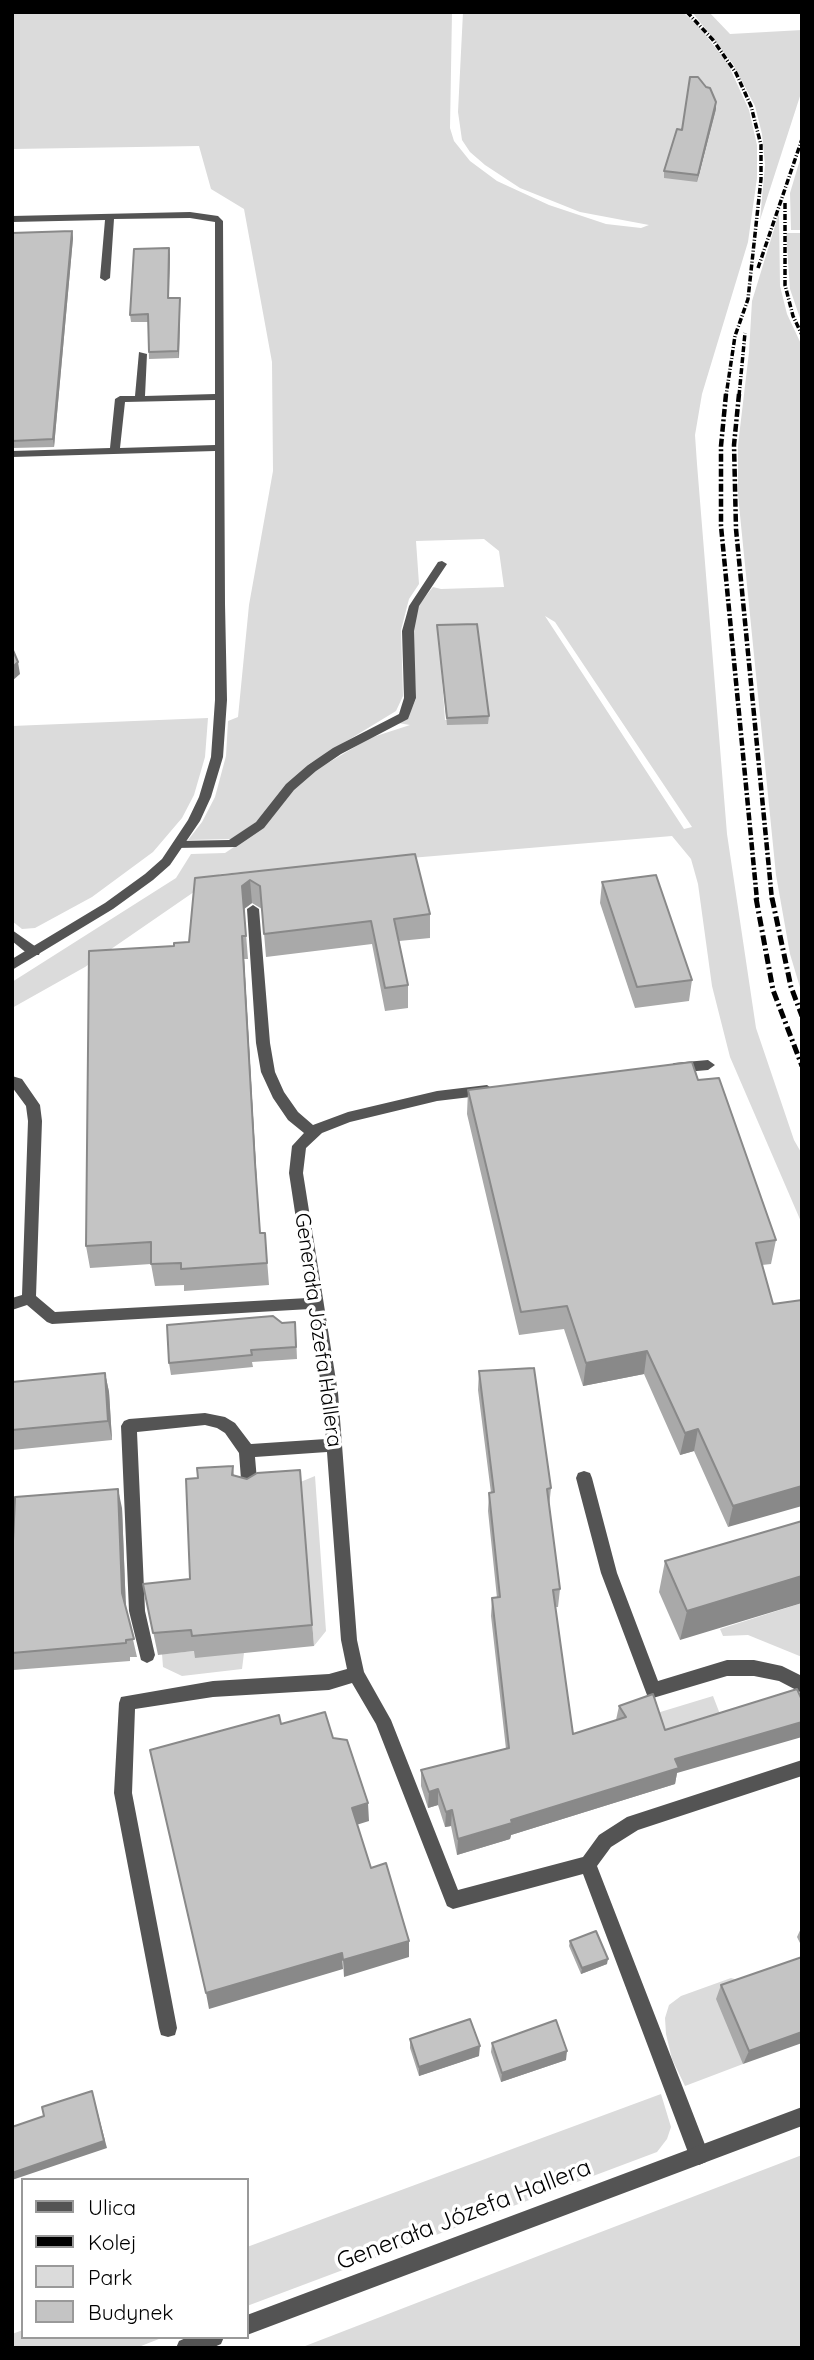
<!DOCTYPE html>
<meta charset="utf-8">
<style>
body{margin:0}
#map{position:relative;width:814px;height:2360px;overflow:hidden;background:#fff;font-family:Quicksand,sans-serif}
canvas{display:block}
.frame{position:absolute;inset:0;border:14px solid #000;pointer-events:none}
.legend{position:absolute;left:21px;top:2178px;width:228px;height:161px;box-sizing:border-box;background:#fff;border:2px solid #999;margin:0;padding:9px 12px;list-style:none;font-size:21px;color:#000}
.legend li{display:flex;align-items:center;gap:14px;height:35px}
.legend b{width:35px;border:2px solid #999}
</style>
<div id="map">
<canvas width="814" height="2360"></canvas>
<div class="frame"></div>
<ul class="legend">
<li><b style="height:9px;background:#545454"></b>Ulica</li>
<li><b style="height:9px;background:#000"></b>Kolej</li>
<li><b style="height:19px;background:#dbdbdb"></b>Park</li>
<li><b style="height:19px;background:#c4c4c4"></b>Budynek</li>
</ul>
</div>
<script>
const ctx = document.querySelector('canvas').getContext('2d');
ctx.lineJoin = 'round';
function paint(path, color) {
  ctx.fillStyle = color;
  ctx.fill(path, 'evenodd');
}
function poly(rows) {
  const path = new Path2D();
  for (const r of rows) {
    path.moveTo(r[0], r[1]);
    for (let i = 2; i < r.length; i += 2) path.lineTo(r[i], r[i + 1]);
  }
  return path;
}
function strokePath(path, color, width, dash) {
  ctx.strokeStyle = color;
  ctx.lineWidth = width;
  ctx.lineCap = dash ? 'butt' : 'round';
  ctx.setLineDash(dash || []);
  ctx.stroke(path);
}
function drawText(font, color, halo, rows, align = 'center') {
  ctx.font = font + ' Quicksand,sans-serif';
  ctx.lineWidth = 7;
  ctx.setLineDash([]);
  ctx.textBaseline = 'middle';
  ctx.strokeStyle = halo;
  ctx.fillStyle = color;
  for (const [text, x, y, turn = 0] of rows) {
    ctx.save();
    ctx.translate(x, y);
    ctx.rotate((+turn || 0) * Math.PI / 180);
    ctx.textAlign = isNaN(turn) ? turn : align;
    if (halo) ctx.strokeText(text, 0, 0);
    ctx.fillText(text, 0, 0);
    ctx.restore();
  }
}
paint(poly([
 [12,12,452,12,450,128,454,141,470,161,497,181,549,205,606,224,641,228,649,225,580,212,520,188,485,165,470,152,462,140,458,112,463,12,683,12,701,29,728,64,749,110,757,145,757,178,748,242,702,394,695,435,697,464,727,834,756,1028,794,1140,802,1154,802,1224,730,1057,712,986,698,884,691,859,672,836,220,874,85,967,12,1008,12,982,176,878,191,854,225,853,264,827,295,788,316,770,370,738,410,725,398,723,408,717,416,699,413,632,418,606,433,587,441,589,504,587,499,551,484,539,416,541,419,584,409,599,401,630,403,696,396,711,309,764,256,822,232,839,188,840,202,822,215,797,226,756,228,721,238,717,249,605,273,471,272,362,244,209,211,189,199,146,12,149],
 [545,616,555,622,692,827,684,829],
 [439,637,479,637,487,719,445,720],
 [692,12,709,12,730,34,802,30,802,90,760,220,765,165,762,134,755,106,733,64],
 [802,153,802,230,791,230,790,193],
 [779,213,780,286,787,314,802,346,802,994,790,954,776,875,738,495,738,445,749,352,752,301],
 [786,233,802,233,802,324,790,289],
 [208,718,205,757,194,795,182,818,153,852,92,897,35,928,22,929,12,921,12,726],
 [315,1476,326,1631,314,1646,302,1493,298,1483],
 [802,1603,802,1657,748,1635,723,1636,720,1629],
 [195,1651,244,1653,242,1669,182,1676,163,1667,162,1654],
 [713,1696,725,1727,661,1747,657,1713],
 [731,1978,741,1981,743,2064,685,2086,672,2059,666,2034,665,2018,669,2005,681,1996],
 [661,2094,671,2127,667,2139,657,2152,247,2306,247,2247],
 [802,2155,802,2348,300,2348,546,2253],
 [23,2330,23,2337,164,2337,136,2348,12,2348,12,2334]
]), '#dbdbdb');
paint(poly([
 [190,212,218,216,223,221,225,604,220,607,215,604,215,451,12,457,12,451,110,448,115,399,120,396,135,396,139,352,147,354,145,396,215,394,215,222,190,218,114,219,110,278,105,281,100,278,105,220,12,222,12,216,190,212],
 [215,400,215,445,120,448,125,402,215,400],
 [442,561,447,564,419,606,414,631,416,698,408,719,341,754,316,771,294,790,264,828,236,847,174,848,172,845,174,842,178,841,229,840,256,822,286,784,308,765,333,748,399,714,404,698,402,631,409,606,438,562,442,561],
 [253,905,259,909,270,1043,275,1072,284,1092,298,1112,313,1125,348,1112,437,1091,487,1085,494,1090,487,1095,437,1101,350,1122,322,1133,306,1148,303,1173,338,1393,357,1640,364,1672,391,1720,458,1890,583,1857,599,1835,627,1817,802,1760,802,1776,638,1830,611,1847,597,1866,709,2155,706,2162,699,2165,692,2162,689,2155,583,1874,453,1909,447,1906,376,1724,352,1683,329,1690,213,1697,135,1709,132,1793,177,2028,175,2035,168,2037,161,2035,159,2028,114,1793,119,1703,121,1697,213,1681,329,1674,347,1669,341,1640,327,1452,255,1457,258,1492,256,1497,250,1499,244,1497,242,1492,239,1453,225,1433,217,1428,205,1425,137,1432,145,1611,155,1655,153,1660,147,1663,141,1660,129,1611,121,1426,124,1421,129,1419,205,1413,225,1417,235,1423,251,1444,326,1439,322,1393,310,1309,52,1324,47,1322,27,1305,12,1310,12,1298,22,1295,28,1121,26,1106,12,1087,12,1076,22,1079,40,1105,42,1121,36,1296,55,1312,308,1298,289,1173,292,1146,304,1133,288,1120,273,1098,261,1072,256,1043,247,909,253,905],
 [12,930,39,949,40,952,39,955,29,955,12,941,12,930],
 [708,1060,715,1065,708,1070,674,1073,667,1068,674,1063,708,1060],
 [584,1471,590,1473,592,1478,617,1573,658,1681,727,1660,754,1660,782,1666,802,1676,802,1693,779,1681,754,1676,727,1676,653,1698,647,1695,601,1573,576,1478,578,1473,584,1471]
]), '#545454');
paint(poly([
 [220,601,225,604,227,700,223,757,211,797,200,821,170,865,153,880,113,909,12,970,12,959,105,903,145,874,162,859,188,820,199,797,211,757,215,700,215,604,220,601]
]), '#545454');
paint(poly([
 [802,2107,802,2126,247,2335,247,2315,802,2107],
 [188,2337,224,2337,221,2344,212,2348,176,2348,179,2341,188,2337]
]), '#545454');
strokePath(poly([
 [687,12,713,40,736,73,751,106,761,145,761,179,748,299,735,336,726,396],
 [785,203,785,285,793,316,802,335],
 [758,268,802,139],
 [739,396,745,333]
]), '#000', 3.5, [6, 2, 1, 2]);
strokePath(poly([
 [726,394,721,446,721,526,757,900],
 [739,394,734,445,736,529,772,900]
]), '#000', 4.5, [8, 2.5, 2, 2.5]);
strokePath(poly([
 [756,898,773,990,802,1066],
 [772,898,791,987,802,1016]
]), '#000', 5, [10, 3.5, 2, 3.5]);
paint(poly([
 [716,109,697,182,664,178,664,171,682,130],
 [72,231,73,238,54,447,12,448,12,233],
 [170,255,169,298,180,298,179,358,149,359,148,322,131,322,130,315],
 [437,625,489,716,488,724,447,725],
 [415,854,430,914,430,938,399,941,408,985,408,1008,385,1011,372,944,266,957,262,909,252,903,244,909,248,959,244,959,257,1185,260,1233,265,1233,269,1285,184,1291,184,1285,155,1286,151,1264,90,1268,86,1246,174,946,189,942,195,878],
 [602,882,692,980,689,1001,635,1008,600,903],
 [698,1080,776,1240,771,1264,762,1265,773,1304,802,1300,728,1527,694,1451,680,1455,644,1374,583,1386,564,1329,519,1335,467,1114,468,1090],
 [296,1334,297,1359,252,1362,253,1367,171,1375,169,1363],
 [479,1371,551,1488,549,1507,560,1589,558,1607,555,1607,573,1734,616,1720,619,1706,677,1773,675,1784,511,1835,510,1839,457,1855,451,1826,445,1827,438,1805,428,1808,421,1786,421,1770,506,1749,491,1616,492,1598,497,1598,488,1511,489,1493,491,1493,478,1390],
 [105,1373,109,1392,112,1440,12,1450,12,1382],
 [233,1466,234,1476,247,1479,300,1470,314,1646,195,1658,194,1651,158,1655,143,1584,190,1579,198,1478],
 [122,1508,126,1609,137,1657,130,1657,130,1661,13,1670,12,1666,12,1563],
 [802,1521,680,1640,659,1592,665,1561],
 [802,1926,802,1947,797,1937],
 [570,1941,607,1964,581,1974,569,1946],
 [802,1957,743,2064,716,1999,721,1985],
 [410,2039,479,2056,419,2076,410,2048],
 [492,2043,566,2060,501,2082,491,2052]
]), '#a9a9a9');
paint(poly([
 [716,102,716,109,697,182,698,175],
 [72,231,73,238,54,447,53,439],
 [169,248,170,255,168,305,168,298],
 [180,298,180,305,179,358,178,351],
 [18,662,20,674,12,681,12,668],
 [250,880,252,903,244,909,248,959,242,886],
 [242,936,244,959,257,1185,255,1163],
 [647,1351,644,1374,583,1386,586,1363],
 [105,1373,109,1392,112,1440,108,1421],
 [698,1429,694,1451,680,1455,685,1433],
 [802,1486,802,1506,728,1527,733,1506],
 [118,1489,122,1508,126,1611,122,1593],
 [802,1576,802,1603,680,1640,687,1611],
 [802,1722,802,1737,677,1773,675,1784,511,1835,510,1839,457,1855,458,1839,675,1759],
 [438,1789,438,1805,428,1808,429,1792],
 [368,1803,369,1821,353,1826,352,1808],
 [452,1810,451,1826,445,1827,446,1812],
 [409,1941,409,1957,344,1977,343,1960],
 [342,1953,343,1969,209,2009,206,1993],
 [608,1959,607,1964,581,1974,582,1968],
 [802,2032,802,2043,743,2064,749,2051],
 [480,2046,479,2056,419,2076,419,2067],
 [567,2051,566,2060,501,2082,502,2073],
 [92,2091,107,2148,12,2180,12,2173]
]), '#898989');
const building = poly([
 [690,77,698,77,706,87,710,88,716,102,698,175,664,171,677,129,682,130,690,77],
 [72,231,53,439,12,441,12,233,72,231],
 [169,248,168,298,180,298,178,351,149,352,148,314,130,315,134,249,169,248],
 [477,624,489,716,447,718,437,625,477,624],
 [12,648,18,662,12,668,12,648],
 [415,854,430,914,394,919,408,985,385,988,371,921,264,934,260,886,250,880,242,886,246,936,242,936,255,1163,260,1233,265,1233,267,1263,181,1269,181,1263,151,1264,151,1242,86,1246,89,951,174,946,174,943,189,942,195,878,415,854],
 [656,875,692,980,637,987,602,882,656,875],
 [692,1062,698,1080,719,1078,776,1240,756,1243,773,1304,802,1300,802,1486,733,1506,698,1429,685,1433,647,1351,586,1363,567,1306,521,1312,468,1090,692,1062],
 [273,1316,282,1323,295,1322,296,1347,251,1350,252,1355,169,1363,167,1325,273,1316],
 [534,1368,551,1488,547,1489,560,1589,553,1590,573,1734,626,1717,619,1706,653,1694,665,1730,797,1689,802,1700,802,1722,675,1759,679,1768,511,1820,512,1823,458,1839,452,1810,446,1812,438,1789,429,1792,421,1770,509,1748,492,1598,500,1597,489,1493,494,1492,479,1371,534,1368],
 [105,1373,108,1421,12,1430,12,1382,105,1373],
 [233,1466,232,1475,247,1479,257,1473,300,1470,312,1625,192,1636,191,1630,153,1633,143,1584,190,1579,186,1479,198,1478,197,1468,233,1466],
 [118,1489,122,1593,134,1639,126,1640,126,1643,12,1653,12,1563,15,1497,118,1489],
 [802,1521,802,1576,687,1611,665,1561,802,1521],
 [325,1712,333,1738,347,1740,368,1803,352,1808,371,1868,386,1863,409,1941,343,1960,342,1953,206,1993,150,1750,279,1715,281,1724,325,1712],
 [596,1931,608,1959,582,1968,570,1941,596,1931],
 [802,1957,802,2032,749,2051,721,1985,802,1957],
 [470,2019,480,2046,419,2067,410,2039,470,2019],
 [556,2020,567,2051,502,2073,492,2043,556,2020],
 [92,2091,104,2141,12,2173,12,2127,44,2116,42,2107,92,2091]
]);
paint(building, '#c4c4c4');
strokePath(building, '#898989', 2);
drawText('21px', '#000', '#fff', [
 ["Generała Józefa Hallera",318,1330,82]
]);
drawText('24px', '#000', '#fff', [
 ["Generała Józefa Hallera",464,2215,-21]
]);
</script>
